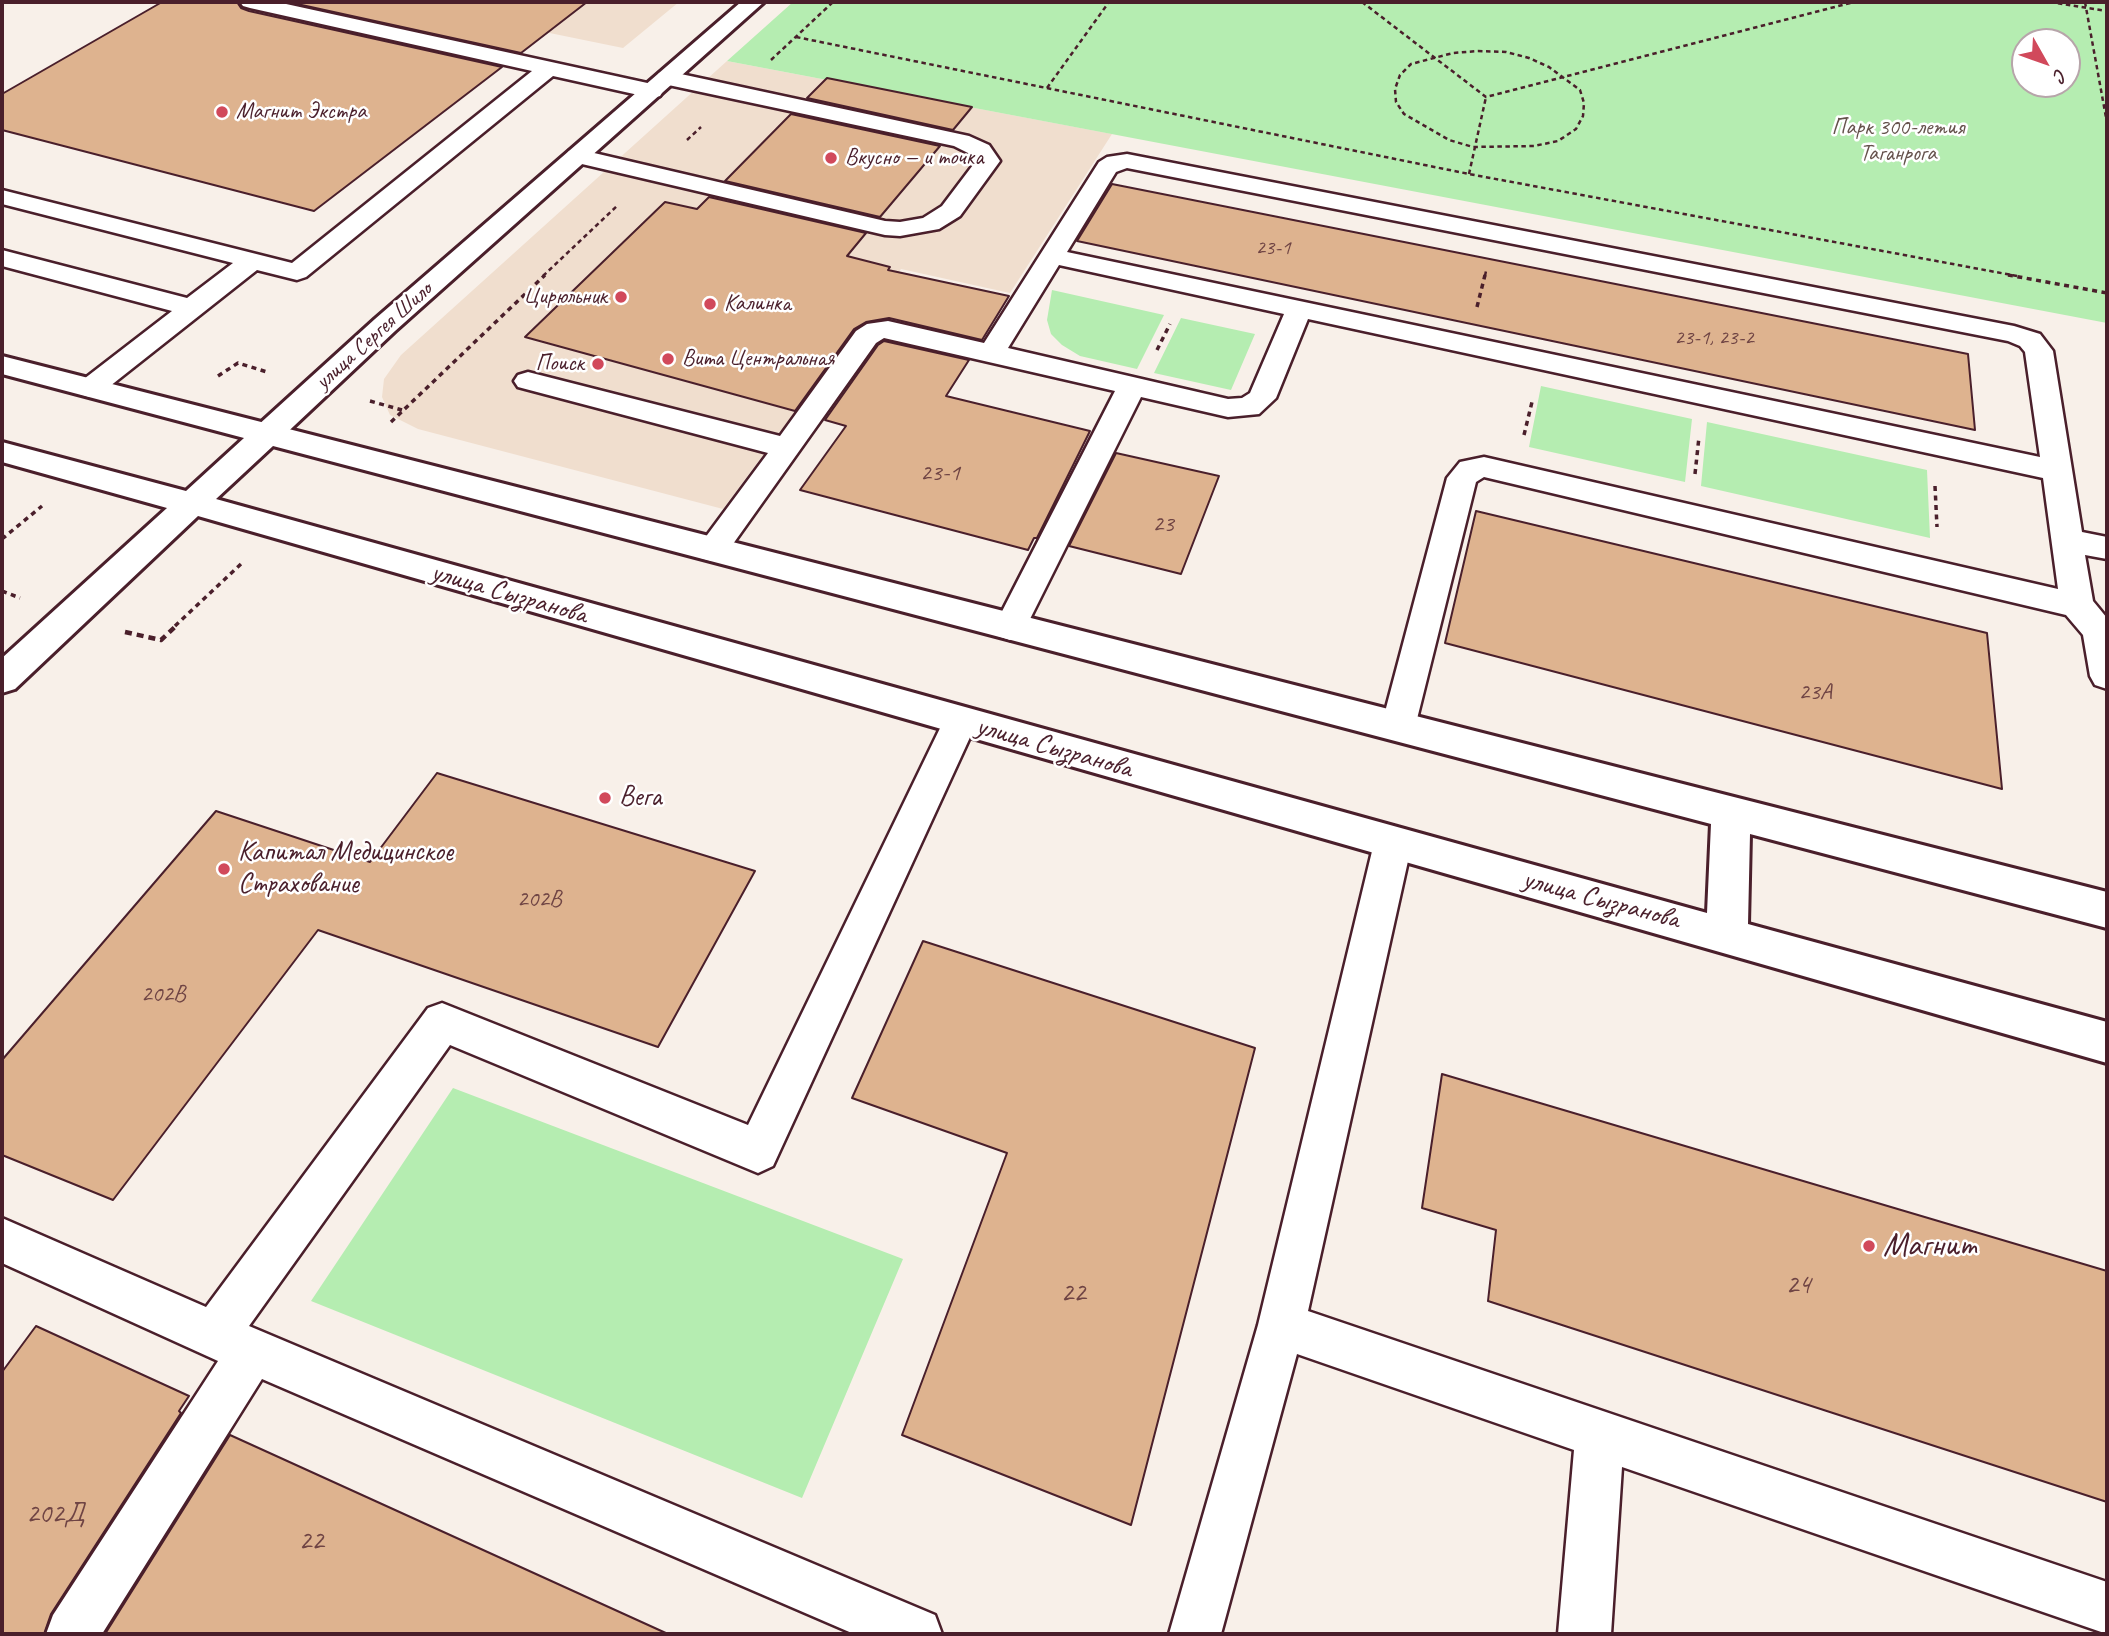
<!DOCTYPE html>
<meta charset="utf-8">
<style>
body{margin:0}
#map{position:relative;width:2109px;height:1636px;overflow:hidden;background:#f8f0e9;font-family:Caveat,sans-serif}
canvas{display:block}
.frame{position:absolute;inset:0;border:4px solid #4a1f2b;pointer-events:none}
.north{position:absolute;left:2011px;top:28px;width:70px;height:70px;box-sizing:border-box;background:#fff;border:2px solid #b7a5aa;border-radius:50%;rotate:130deg;font-size:19px;font-weight:700;line-height:28px;text-align:center;color:#4a1f2b}
.north::after{content:'';display:block;margin:auto;width:24px;height:32px;background:#d1495b;clip-path:polygon(50% 0,100% 100%,50% 72%,0 100%)}
</style>
<div id="map">
<canvas width="2109" height="1636"></canvas>
<div class="frame"></div>
<div class="north">С</div>
</div>
<script>
const ctx = document.querySelector('canvas').getContext('2d');
ctx.lineJoin = 'round';
function paint(path, color) {
  ctx.fillStyle = color;
  ctx.fill(path, 'evenodd');
}
function poly(rows) {
  const path = new Path2D();
  for (const r of rows) {
    path.moveTo(r[0], r[1]);
    for (let i = 2; i < r.length; i += 2) path.lineTo(r[i], r[i + 1]);
  }
  return path;
}
function strokePath(path, color, width, dash) {
  ctx.strokeStyle = color;
  ctx.lineWidth = width;
  ctx.lineCap = dash ? 'butt' : 'round';
  ctx.setLineDash(dash || []);
  ctx.stroke(path);
}
function drawText(font, color, halo, rows, align = 'center') {
  ctx.font = font + ' Caveat,sans-serif';
  ctx.lineWidth = 5;
  ctx.setLineDash([]);
  ctx.textBaseline = 'middle';
  ctx.strokeStyle = halo;
  ctx.fillStyle = color;
  for (const [text, x, y, turn = 0] of rows) {
    ctx.save();
    ctx.translate(x, y);
    ctx.rotate((+turn || 0) * Math.PI / 180);
    ctx.textAlign = isNaN(turn) ? turn : align;
    if (halo) ctx.strokeText(text, 0, 0);
    ctx.fillText(text, 0, 0);
    ctx.restore();
  }
}
paint(poly([
 [398,2,679,2,623,48],
 [727,61,1112,134,1010,293,901,269,723,509,418,429,390,415,382,397,384,379,401,355]
]), '#f0dece');
paint(poly([
 [793,2,2107,2,2107,323,727,61],
 [2025,42,2067,42,2067,84,2025,84],
 [1052,290,1164,315,1137,369,1080,356,1062,345,1051,334,1047,320],
 [1181,318,1255,334,1231,390,1154,373],
 [1541,386,1692,419,1685,482,1529,447],
 [1707,422,1927,470,1930,538,1701,486],
 [453,1088,903,1259,802,1498,311,1301]
]), '#b5edb1');
const building = poly([
 [162,2,237,2,241,8,249,11,502,67,314,211,2,130,2,94,162,2],
 [288,2,587,2,521,53,288,2],
 [827,78,972,107,953,130,807,98,827,78],
 [791,114,940,146,880,217,725,181,791,114],
 [1112,184,1968,354,1975,430,1077,241,1112,184],
 [709,197,866,233,847,256,890,267,888,270,1009,296,982,340,889,318,866,322,854,329,795,411,525,337,665,202,697,209,709,197],
 [884,341,969,360,946,396,1090,431,1037,538,1034,538,1028,550,800,490,846,426,825,420,878,345,884,341],
 [1116,453,1219,476,1181,574,1069,546,1116,453],
 [1476,511,1987,633,2002,789,1445,643,1476,511],
 [437,773,755,871,658,1047,318,930,113,1200,2,1155,2,1060,216,811,370,862,437,773],
 [923,941,1255,1048,1131,1525,902,1435,1007,1153,852,1098,923,941],
 [1442,1074,2107,1271,2107,1502,1488,1301,1496,1230,1422,1208,1442,1074],
 [36,1326,189,1396,179,1411,181,1413,51,1614,44,1634,2,1634,2,1372,36,1326],
 [230,1435,668,1634,105,1634,230,1435]
]);
paint(building, '#deb38f');
strokePath(building, '#4a1f2b', 2);
const lane = poly([
 [240,2,277,2,652,84,660,86,663,91,660,96,652,98,553,76,306,277,297,280,257,270,100,394,90,397,80,394,76,388,80,382,172,311,2,266,2,250,187,298,233,263,2,204,2,190,292,263,532,71,250,8,243,6,240,2],
 [667,71,969,136,989,145,1000,161,960,216,939,229,900,236,885,235,569,161,565,156,569,151,577,149,885,221,900,222,923,218,942,206,976,161,972,155,954,146,659,83,656,78,659,73,667,71],
 [1127,154,2014,326,2040,334,2053,351,2082,532,2107,537,2107,559,2085,555,2093,601,2107,618,2107,689,2095,685,2090,676,2083,635,2066,615,1484,477,1476,482,1415,727,1410,737,1398,741,1386,737,1381,727,1447,478,1460,462,1484,457,2058,589,2043,478,1308,319,1276,398,1259,414,1228,417,1141,397,1026,627,1022,636,1010,640,998,636,994,627,1115,391,884,338,876,343,723,558,712,561,701,558,696,550,768,453,518,387,514,381,518,375,528,372,780,436,856,331,867,324,888,321,984,343,1099,162,1107,157,1127,154],
 [1127,168,2008,341,2020,346,2025,352,2040,457,1067,252,1116,172,1127,168],
 [1059,265,1284,314,1250,393,1242,398,1228,399,1008,348,1059,265],
 [960,708,972,712,977,722,773,1166,758,1173,450,1045,249,1326,935,1615,942,1634,854,1634,262,1379,102,1634,46,1634,53,1615,218,1361,2,1263,2,1218,206,1307,428,1008,442,1003,748,1125,943,722,948,712,960,708],
 [1393,827,1406,832,1412,843,1308,1311,2107,1582,2107,1634,1622,1467,1611,1634,1558,1634,1574,1450,1297,1354,1221,1634,1169,1634,1258,1325,1374,843,1380,832,1393,827]
]);
const street = poly([
 [741,2,764,2,395,331,278,441,267,444,256,441,252,434,256,427,375,319,741,2]
]);
const secondary = poly([
 [2,356,2107,892,2107,928,1750,834,1748,924,2107,1022,2107,1063,198,516,15,689,2,693,2,658,167,508,2,462,2,442,186,491,244,438,2,374,2,356],
 [273,446,1711,824,1707,913,216,499,273,446]
]);
strokePath(lane, '#4a1f2b', 5);
strokePath(street, '#4a1f2b', 6);
strokePath(secondary, '#4a1f2b', 6);
strokePath(poly([
 [1362,2,1486,97,1854,2],
 [2050,2,2107,11],
 [2085,2,2107,123],
 [796,37,1469,174,2017,276],
 [1478,51,1506,52,1529,58,1549,67,1580,90,1584,103,1583,116,1576,129,1558,141,1534,146,1473,147,1449,140,1404,114,1396,102,1395,89,1400,75,1411,64,1453,53,1478,51],
 [771,60,833,2],
 [1047,88,1109,2],
 [687,140,701,127],
 [1469,174,1486,97],
 [543,276,617,206],
 [1485,276,1486,271]
]), '#4a1f2b', 2.5, [4.5, 3.5]);
strokePath(poly([
 [2008,275,2107,293],
 [1477,307,1485,275],
 [1157,350,1170,324],
 [218,376,238,363,267,372],
 [370,401,402,410],
 [391,422,545,275],
 [1524,435,1532,402],
 [1695,474,1699,437],
 [1935,486,1937,527],
 [2,539,42,506],
 [2,591,20,598],
 [175,626,242,563]
]), '#4a1f2b', 3.5, [5, 4.5]);
strokePath(poly([
 [125,632,161,640,177,625]
]), '#4a1f2b', 4.5, [7, 5]);
paint(lane, '#fff');
paint(street, '#fff');
paint(secondary, '#fff');
for (const [x, y, r, color] of [
 [222,112,7,"#d1495b"],
 [831,158,7,"#d1495b"],
 [621,297,7,"#d1495b"],
 [710,304,7,"#d1495b"],
 [668,359,7,"#d1495b"],
 [598,364,7,"#d1495b"],
 [605,798,7,"#d1495b"],
 [224,869,7,"#d1495b"],
 [1869,1246,7,"#d1495b"]
]) {
  const dot = new Path2D();
  dot.arc(x, y, r, 0, 2 * Math.PI);
  ctx.fillStyle = color;
  ctx.fill(dot);
  strokePath(dot, '#fff', 2.5);
}
drawText('21px', '#6f4444', null, [
 ["23-1",1273,248],
 ["23-1, 23-2",1714,338]
]);
drawText('23px', '#4a1f2b', '#fff', [
 ["Магнит Экстра",236,112],
 ["Вкусно — и точка",845,158],
 ["Цирюльник",607,297,"right"],
 ["Калинка",724,304],
 ["Вита Центральная",682,359],
 ["Поиск",584,364,"right"]
], 'left');
drawText('23px', '#65524c', '#fff', [
 ["Парк 300-летия",1898,128],
 ["Таганрога",1898,154]
]);
drawText('23px', '#4a1f2b', '#fff', [
 ["улица Сергея Шило",374,336,-42]
]);
drawText('24px', '#6f4444', null, [
 ["23-1",940,474],
 ["23",1163,525],
 ["23А",1815,693],
 ["202В",539,900],
 ["202В",163,995]
]);
drawText('28px', '#4a1f2b', '#fff', [
 ["улица Сызранова",509,594,16],
 ["улица Сызранова",1054,748,16],
 ["улица Сызранова",1601,900,15]
]);
drawText('28px', '#4a1f2b', '#fff', [
 ["Вега",619,798],
 ["Капитал Медицинское",238,853],
 ["Страхование",238,885]
], 'left');
drawText('28px', '#6f4444', null, [
 ["24",1798,1286],
 ["22",1073,1294],
 ["202Д",55,1515],
 ["22",311,1542]
]);
drawText('33px', '#4a1f2b', '#fff', [
 ["Магнит",1883,1246]
], 'left');
</script>
